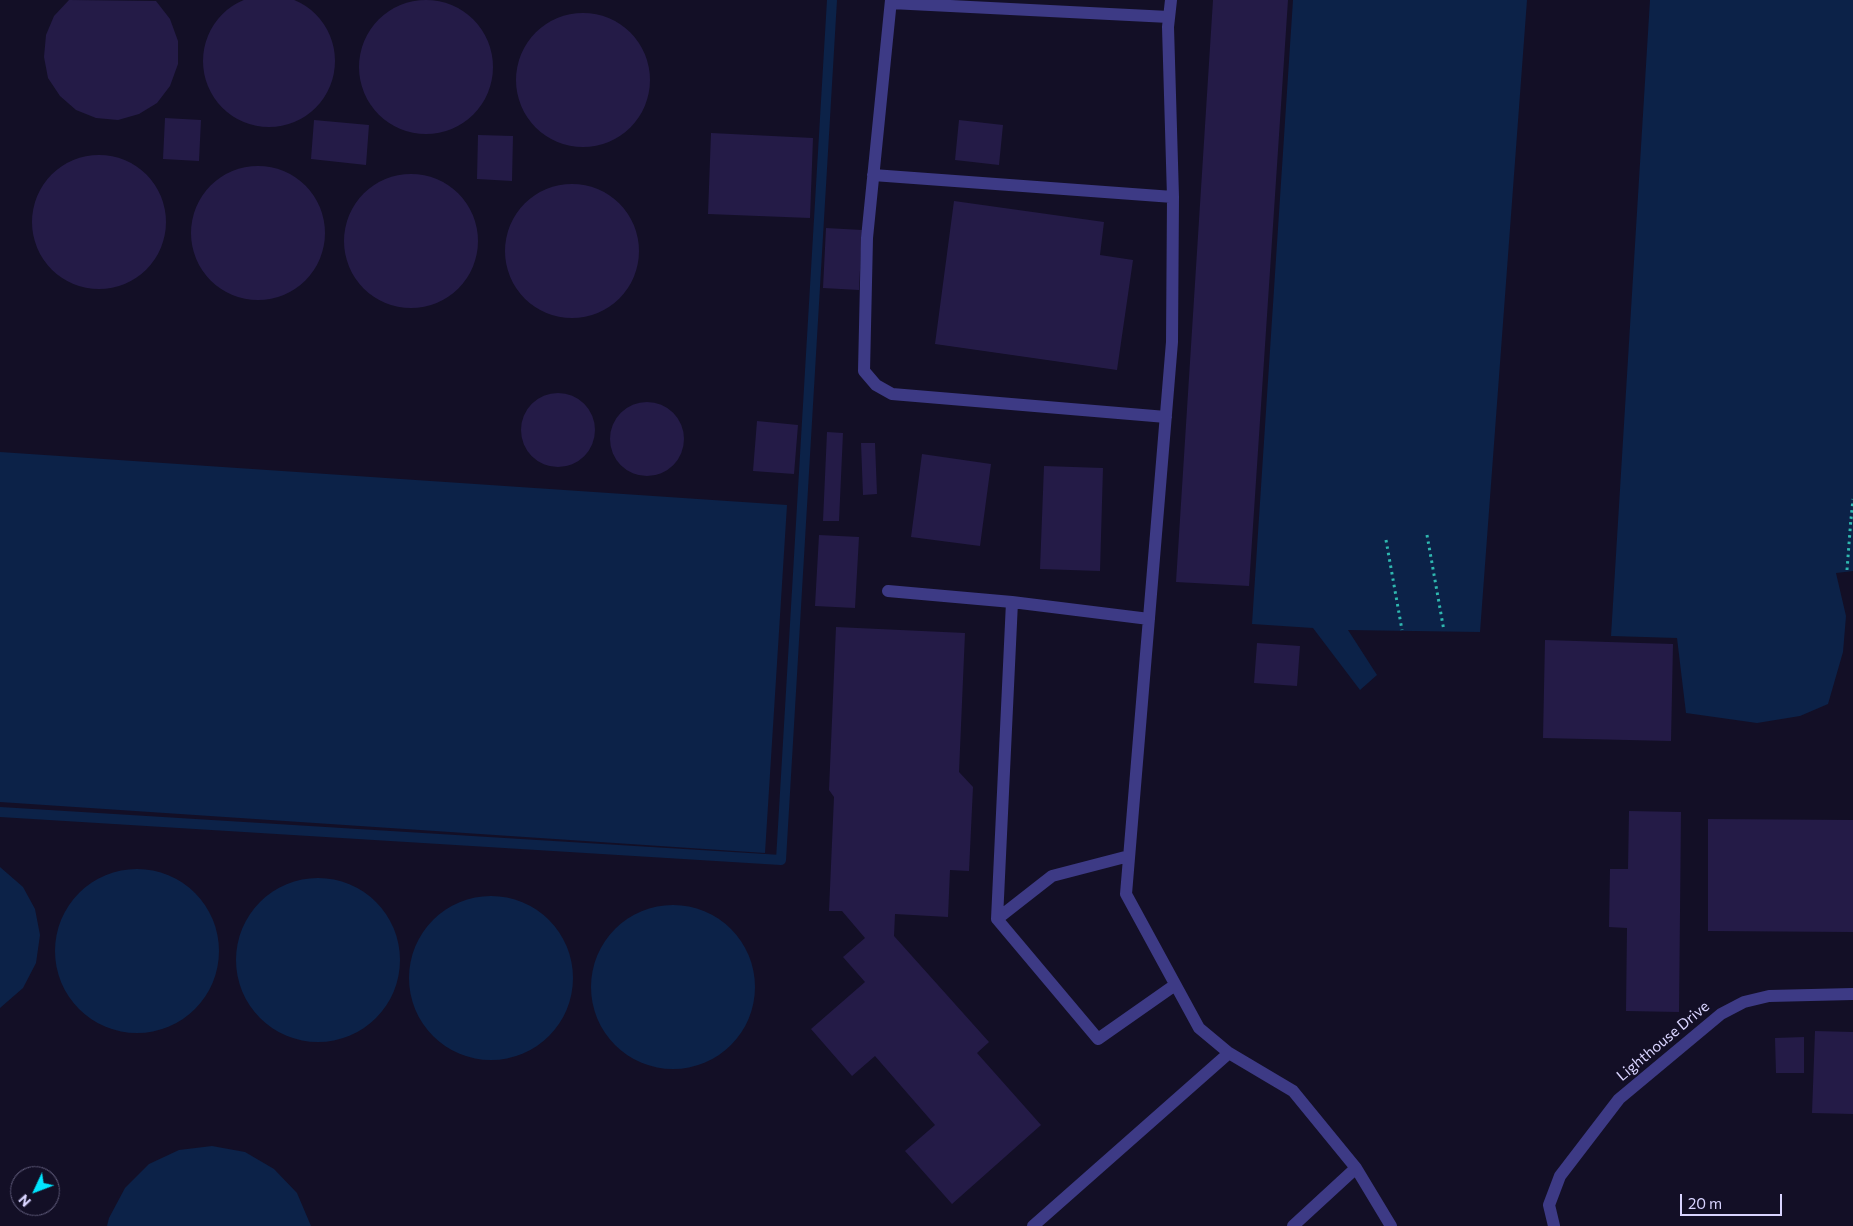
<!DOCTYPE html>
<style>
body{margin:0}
#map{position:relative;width:1853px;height:1226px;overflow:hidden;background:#130f26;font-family:Commissioner,sans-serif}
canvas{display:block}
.north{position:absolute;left:10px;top:1166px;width:50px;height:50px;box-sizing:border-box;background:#130f26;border:1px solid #625e7d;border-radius:50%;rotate:227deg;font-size:14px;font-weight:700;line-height:20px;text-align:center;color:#d9d4ff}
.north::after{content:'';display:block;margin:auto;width:18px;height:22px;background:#00e5ff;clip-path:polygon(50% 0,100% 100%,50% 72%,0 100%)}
.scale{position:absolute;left:1680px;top:1194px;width:102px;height:22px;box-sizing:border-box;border:2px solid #d9d4ff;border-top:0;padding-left:6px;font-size:15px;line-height:18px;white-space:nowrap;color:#d9d4ff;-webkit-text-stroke:4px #130f26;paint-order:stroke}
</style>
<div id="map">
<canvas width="1853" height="1226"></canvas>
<div class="north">N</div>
<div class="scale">20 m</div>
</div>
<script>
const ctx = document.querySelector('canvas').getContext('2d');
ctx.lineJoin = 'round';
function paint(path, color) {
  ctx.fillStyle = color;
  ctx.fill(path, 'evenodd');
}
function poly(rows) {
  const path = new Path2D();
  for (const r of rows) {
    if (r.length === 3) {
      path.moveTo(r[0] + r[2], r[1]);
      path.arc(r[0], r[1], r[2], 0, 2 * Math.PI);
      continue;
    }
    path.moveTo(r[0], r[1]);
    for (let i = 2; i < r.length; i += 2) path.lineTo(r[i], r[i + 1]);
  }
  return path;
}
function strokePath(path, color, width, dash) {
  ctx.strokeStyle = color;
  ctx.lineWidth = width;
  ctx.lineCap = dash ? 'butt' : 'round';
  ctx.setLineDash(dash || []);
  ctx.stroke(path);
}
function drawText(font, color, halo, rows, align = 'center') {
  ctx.font = font + ' Commissioner,sans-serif';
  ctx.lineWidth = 4;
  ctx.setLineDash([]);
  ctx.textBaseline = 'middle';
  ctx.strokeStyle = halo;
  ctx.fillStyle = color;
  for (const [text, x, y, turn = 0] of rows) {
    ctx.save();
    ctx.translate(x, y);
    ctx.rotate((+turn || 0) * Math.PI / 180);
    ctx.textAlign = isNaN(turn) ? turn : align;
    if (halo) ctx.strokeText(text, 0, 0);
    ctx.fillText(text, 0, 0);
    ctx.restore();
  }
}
paint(poly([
 [1293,0,1527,0,1480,632,1348,630,1377,675,1360,690,1313,628,1252,624],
 [1650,0,1853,0,1853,571,1836,573,1846,616,1843,652,1828,704,1800,716,1757,723,1686,713,1677,638,1611,636],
 [0,452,787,505,765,853,0,802],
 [0,867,23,887,35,909,40,935,36,963,23,988,0,1008],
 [137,951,82],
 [318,960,82],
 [491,978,82],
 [673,987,82],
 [212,1146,245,1152,274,1169,297,1193,311,1226,107,1226,109,1218,125,1188,149,1164,179,1150]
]), '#0c2248');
strokePath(poly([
 [0,812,781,860,832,0]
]), '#0c2248', 10);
paint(poly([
 [269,61,66],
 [69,0,156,1,170,19,178,41,178,64,170,86,157,103,139,114,118,120,96,118,76,110,60,96,48,78,44,57,46,35,54,16],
 [1213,0,1288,0,1249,586,1176,582],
 [426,67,67],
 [583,80,67],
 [165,118,201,120,199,161,163,159],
 [314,120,369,125,366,165,311,159],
 [959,120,1003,125,999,165,955,160],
 [711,133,813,138,810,218,708,214],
 [478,135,513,136,512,181,477,179],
 [99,222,67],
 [258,233,67],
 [411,241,67],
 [572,251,67],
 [954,201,1104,222,1100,255,1133,260,1117,370,935,344],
 [826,228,862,230,859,290,823,288],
 [558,430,37],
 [647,439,37],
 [757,421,798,425,794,474,753,471],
 [827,432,843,433,839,521,823,521],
 [861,443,875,443,877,494,863,495],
 [922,454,991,464,980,546,911,537],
 [1044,466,1103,468,1100,571,1040,569],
 [819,535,859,537,855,608,815,606],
 [836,627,965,633,959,772,973,787,969,871,950,870,948,917,895,914,894,936,989,1042,977,1053,1041,1125,952,1204,905,1151,935,1125,875,1056,852,1076,811,1029,865,982,843,957,865,938,842,911,829,911,834,797,829,790],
 [1545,640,1673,644,1671,741,1543,738],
 [1257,643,1300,646,1297,686,1254,683],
 [1629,811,1681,812,1679,1012,1626,1011,1627,928,1609,927,1610,869,1628,869],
 [1708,819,1853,820,1853,932,1708,931],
 [1815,1031,1853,1032,1853,1114,1812,1113],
 [1804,1037,1804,1073,1776,1073,1775,1038]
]), '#241b47');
strokePath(poly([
 [1851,519,1853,499],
 [1427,535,1444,631],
 [1386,540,1402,630],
 [1847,570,1851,518]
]), '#2fb8b0', 3, [2.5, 4]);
strokePath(poly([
 [891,0,867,238,864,371,876,385,892,394,1166,417],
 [1171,0,1168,27,1173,197,1172,342,1126,894,1199,1028,1229,1053,1293,1091,1356,1168,1391,1226],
 [891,3,1169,17],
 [873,175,1173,197],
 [888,591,1012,602,1149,619],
 [1129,856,1052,876,997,919,1098,1039,1175,985],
 [997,919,1012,602],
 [1033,1226,1229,1053],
 [1293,1226,1356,1168]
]), '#3d3a85', 12);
strokePath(poly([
 [1554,1226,1549,1205,1560,1176,1619,1099,1721,1014,1744,1002,1769,996,1853,994]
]), '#3d3a85', 12);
drawText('15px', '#d9d4ff', '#130f26', [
 ["Lighthouse Drive",1663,1041,-40]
]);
</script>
